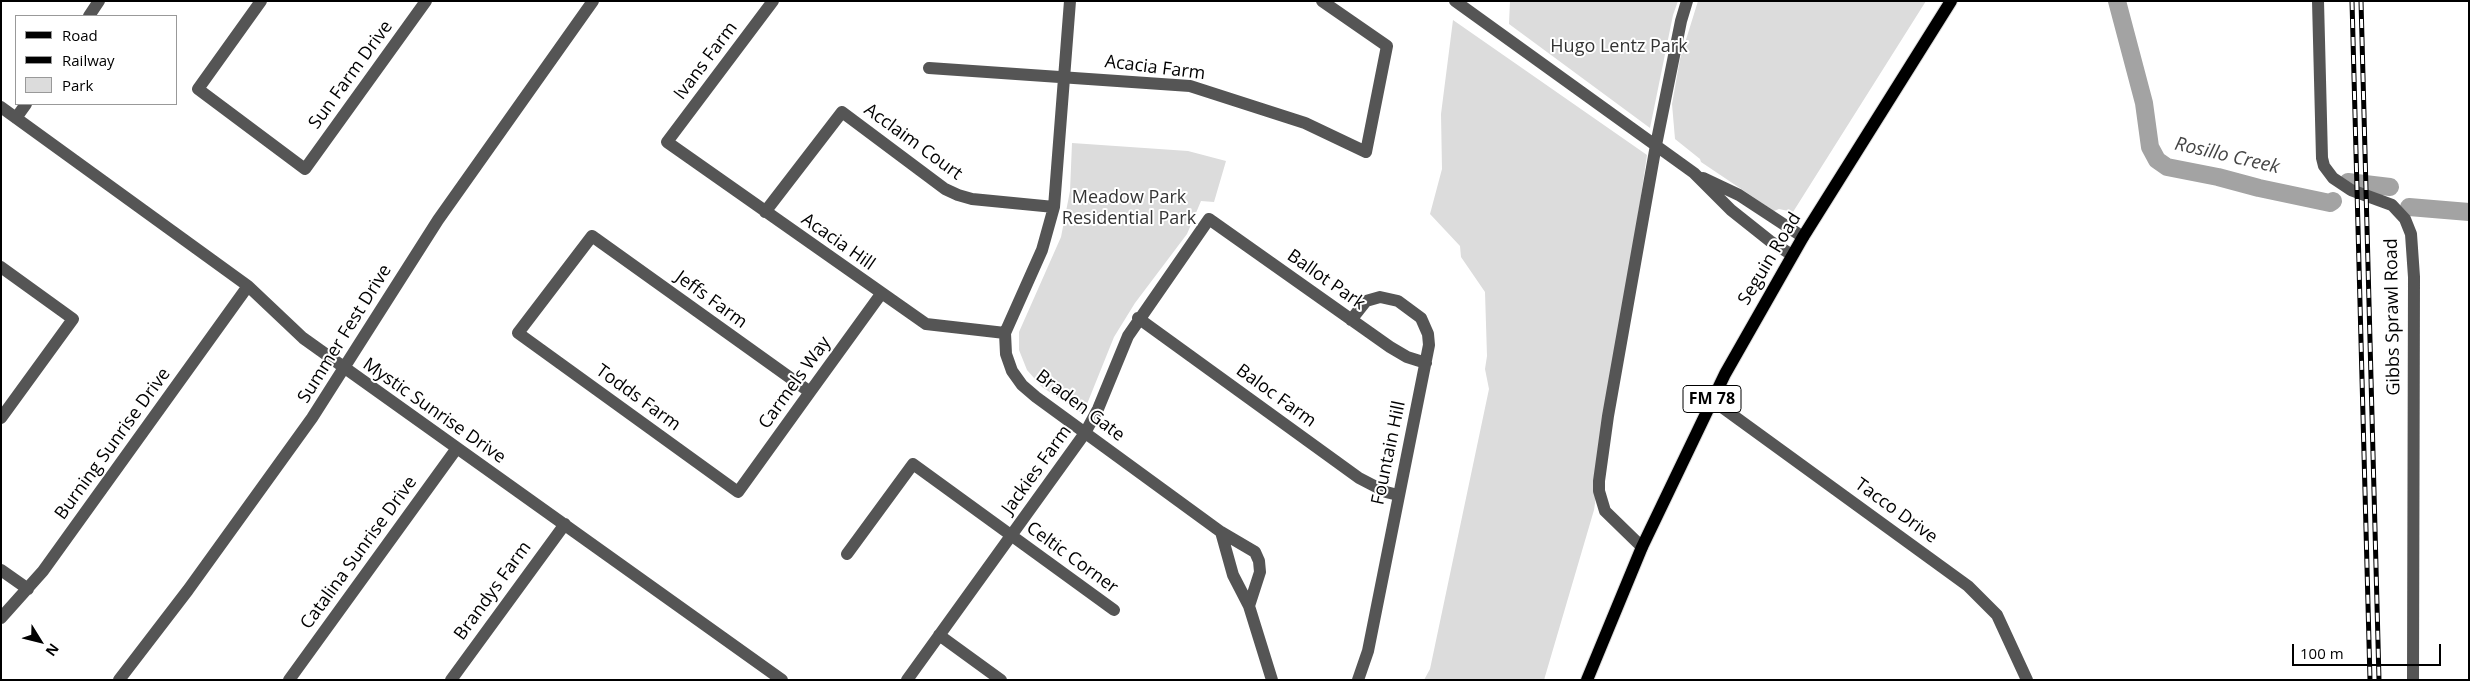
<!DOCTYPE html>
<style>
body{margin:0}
#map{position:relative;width:2470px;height:681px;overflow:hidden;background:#fff;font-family:"Open Sans",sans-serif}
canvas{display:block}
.frame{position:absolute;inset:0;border:2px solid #000;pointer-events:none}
.legend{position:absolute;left:15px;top:15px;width:162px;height:90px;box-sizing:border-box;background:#fff;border:1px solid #999;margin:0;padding:6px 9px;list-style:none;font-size:15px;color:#000}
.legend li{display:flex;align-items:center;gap:10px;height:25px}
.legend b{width:25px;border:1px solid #999}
.north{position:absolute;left:15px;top:616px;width:50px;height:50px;-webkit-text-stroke:4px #fff;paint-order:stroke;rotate:126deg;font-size:14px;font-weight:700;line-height:20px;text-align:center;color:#000}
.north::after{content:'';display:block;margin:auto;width:18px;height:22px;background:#000;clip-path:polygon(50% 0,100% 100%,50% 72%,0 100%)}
.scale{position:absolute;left:2292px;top:644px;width:149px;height:22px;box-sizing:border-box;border:2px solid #000;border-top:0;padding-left:6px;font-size:15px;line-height:18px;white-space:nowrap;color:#000;-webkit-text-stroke:4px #fff;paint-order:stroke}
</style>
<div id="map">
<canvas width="2470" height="681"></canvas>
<div class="frame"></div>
<ul class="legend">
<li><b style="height:6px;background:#000"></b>Road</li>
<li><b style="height:6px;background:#000"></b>Railway</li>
<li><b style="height:14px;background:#dcdcdc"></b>Park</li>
</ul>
<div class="north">N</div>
<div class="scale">100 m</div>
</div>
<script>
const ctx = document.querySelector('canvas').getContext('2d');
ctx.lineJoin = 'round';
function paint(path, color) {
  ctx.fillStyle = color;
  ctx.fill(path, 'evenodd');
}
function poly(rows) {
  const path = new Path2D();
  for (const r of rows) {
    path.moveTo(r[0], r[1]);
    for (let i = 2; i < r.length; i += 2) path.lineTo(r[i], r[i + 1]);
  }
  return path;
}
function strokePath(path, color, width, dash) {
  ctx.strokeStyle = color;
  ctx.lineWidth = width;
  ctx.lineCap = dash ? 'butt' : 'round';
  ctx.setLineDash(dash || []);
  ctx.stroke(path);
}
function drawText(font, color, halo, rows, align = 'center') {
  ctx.font = font + ' "Open Sans",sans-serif';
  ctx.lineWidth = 4;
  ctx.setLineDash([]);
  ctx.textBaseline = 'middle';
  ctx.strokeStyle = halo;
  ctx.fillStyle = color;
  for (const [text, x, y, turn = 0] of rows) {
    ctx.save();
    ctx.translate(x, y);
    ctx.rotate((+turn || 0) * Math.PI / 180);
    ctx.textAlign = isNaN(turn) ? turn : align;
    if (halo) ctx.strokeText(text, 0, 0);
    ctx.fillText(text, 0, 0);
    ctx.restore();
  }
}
paint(poly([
 [1510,1,1678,1,1673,15,1650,128,1509,24],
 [1698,1,1926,1,1793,212,1779,209,1774,211,1701,162,1700,159,1675,139,1672,104,1680,59],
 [1453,20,1647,155,1594,510,1544,680,1424,680,1430,669,1489,389,1485,369,1487,356,1485,292,1461,257,1460,246,1430,214,1442,169,1441,114],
 [1072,143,1188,151,1226,161,1214,202,1201,201,1187,234,1135,303,1114,337,1083,414,1042,387,1027,370,1019,350,1019,332,1061,237,1070,191]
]), '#dcdcdc');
strokePath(poly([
 [2117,1,2144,103,2150,147,2157,160,2167,167,2218,177,2259,188,2330,203,2333,201],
 [2348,182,2390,187],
 [2409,207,2469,212]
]), '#a3a3a3', 18);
const major = poly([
 [1587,680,1642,547,1725,374,1803,237,1951,1]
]);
strokePath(major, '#dbdbdb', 14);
strokePath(poly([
 [261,1,198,89,305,169,426,1],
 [773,1,667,142,926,324,1005,333],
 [1070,1,1054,207,1042,250,1005,333,1006,354,1012,371,1022,385,1036,397,1221,532,1255,552,1259,561,1260,572,1249,606],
 [1455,1,1694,173,1731,210,1770,241,1792,255],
 [2318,1,2322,158,2324,166,2333,178,2351,190,2392,205,2405,219,2411,234,2414,277,2413,680],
 [89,16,99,1],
 [929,68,1190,86,1305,123,1366,152,1387,46,1322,1],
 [1,107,248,286,303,338,782,680],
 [16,118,26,104],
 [1703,178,1739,195,1803,237],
 [765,212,842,112,945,189,958,195,972,199,1054,207],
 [1,267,73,319,1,418],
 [1138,318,1359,478,1386,492,1398,495],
 [1351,320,1366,301,1380,297,1398,301,1421,318,1428,334,1429,345,1368,651,1358,680],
 [810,392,592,236,518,333,738,492,810,392,881,294],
 [1712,400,1968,586,1997,615,2027,680],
 [1221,532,1233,575,1249,606,1272,680],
 [1642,547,1605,511,1599,491,1599,481,1608,416,1656,145,1681,21,1687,1],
 [847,554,913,464,1114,610],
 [1,570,28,589],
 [1,618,43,571,248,286],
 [939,635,1001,680],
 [119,680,188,590,312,418,438,220,593,1],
 [289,680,457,448],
 [451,680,565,524],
 [907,680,1085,433,1098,409,1128,336,1209,219,1390,347,1407,357,1426,363]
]), '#555', 12);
strokePath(major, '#000', 12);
const rail = poly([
 [2352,1,2370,680],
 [2361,1,2379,680]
]);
strokePath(rail, '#000', 5);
strokePath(rail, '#fff', 3, [9]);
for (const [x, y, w] of [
 [1712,399,58]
]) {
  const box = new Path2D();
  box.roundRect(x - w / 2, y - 13.5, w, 27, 4);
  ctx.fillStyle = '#fff';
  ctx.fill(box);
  strokePath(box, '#000', 1);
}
drawText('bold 16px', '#000', null, [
 ["FM 78",1712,399]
]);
drawText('18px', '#333', '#fff', [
 ["Hugo Lentz Park",1619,47],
 ["Meadow Park",1129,198],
 ["Residential Park",1129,219]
]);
drawText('18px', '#000', '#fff', [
 ["Ivans Farm",706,61,-53],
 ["Acacia Farm",1155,68,7],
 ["Sun Farm Drive",351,75,-54],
 ["Acclaim Court",913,142,36],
 ["Acacia Hill",838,242,35],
 ["Seguin Road",1770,259,-59],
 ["Ballot Park",1326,280,35],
 ["Jeffs Farm",711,300,36],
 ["Gibbs Sprawl Road",2393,317,-91],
 ["Summer Fest Drive",345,334,-58],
 ["Carmels Way",795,383,-54],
 ["Baloc Farm",1276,396,36],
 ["Todds Farm",638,398,36],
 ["Braden Gate",1080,406,37],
 ["Mystic Sunrise Drive",434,411,35],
 ["Burning Sunrise Drive",113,444,-54],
 ["Fountain Hill",1389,453,-78],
 ["Jackies Farm",1037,470,-54],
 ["Tacco Drive",1896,511,36],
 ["Catalina Sunrise Drive",359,553,-54],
 ["Celtic Corner",1072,558,36],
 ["Brandys Farm",493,591,-54]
]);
drawText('italic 19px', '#444', '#fff', [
 ["Rosillo Creek",2227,156,13]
]);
</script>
